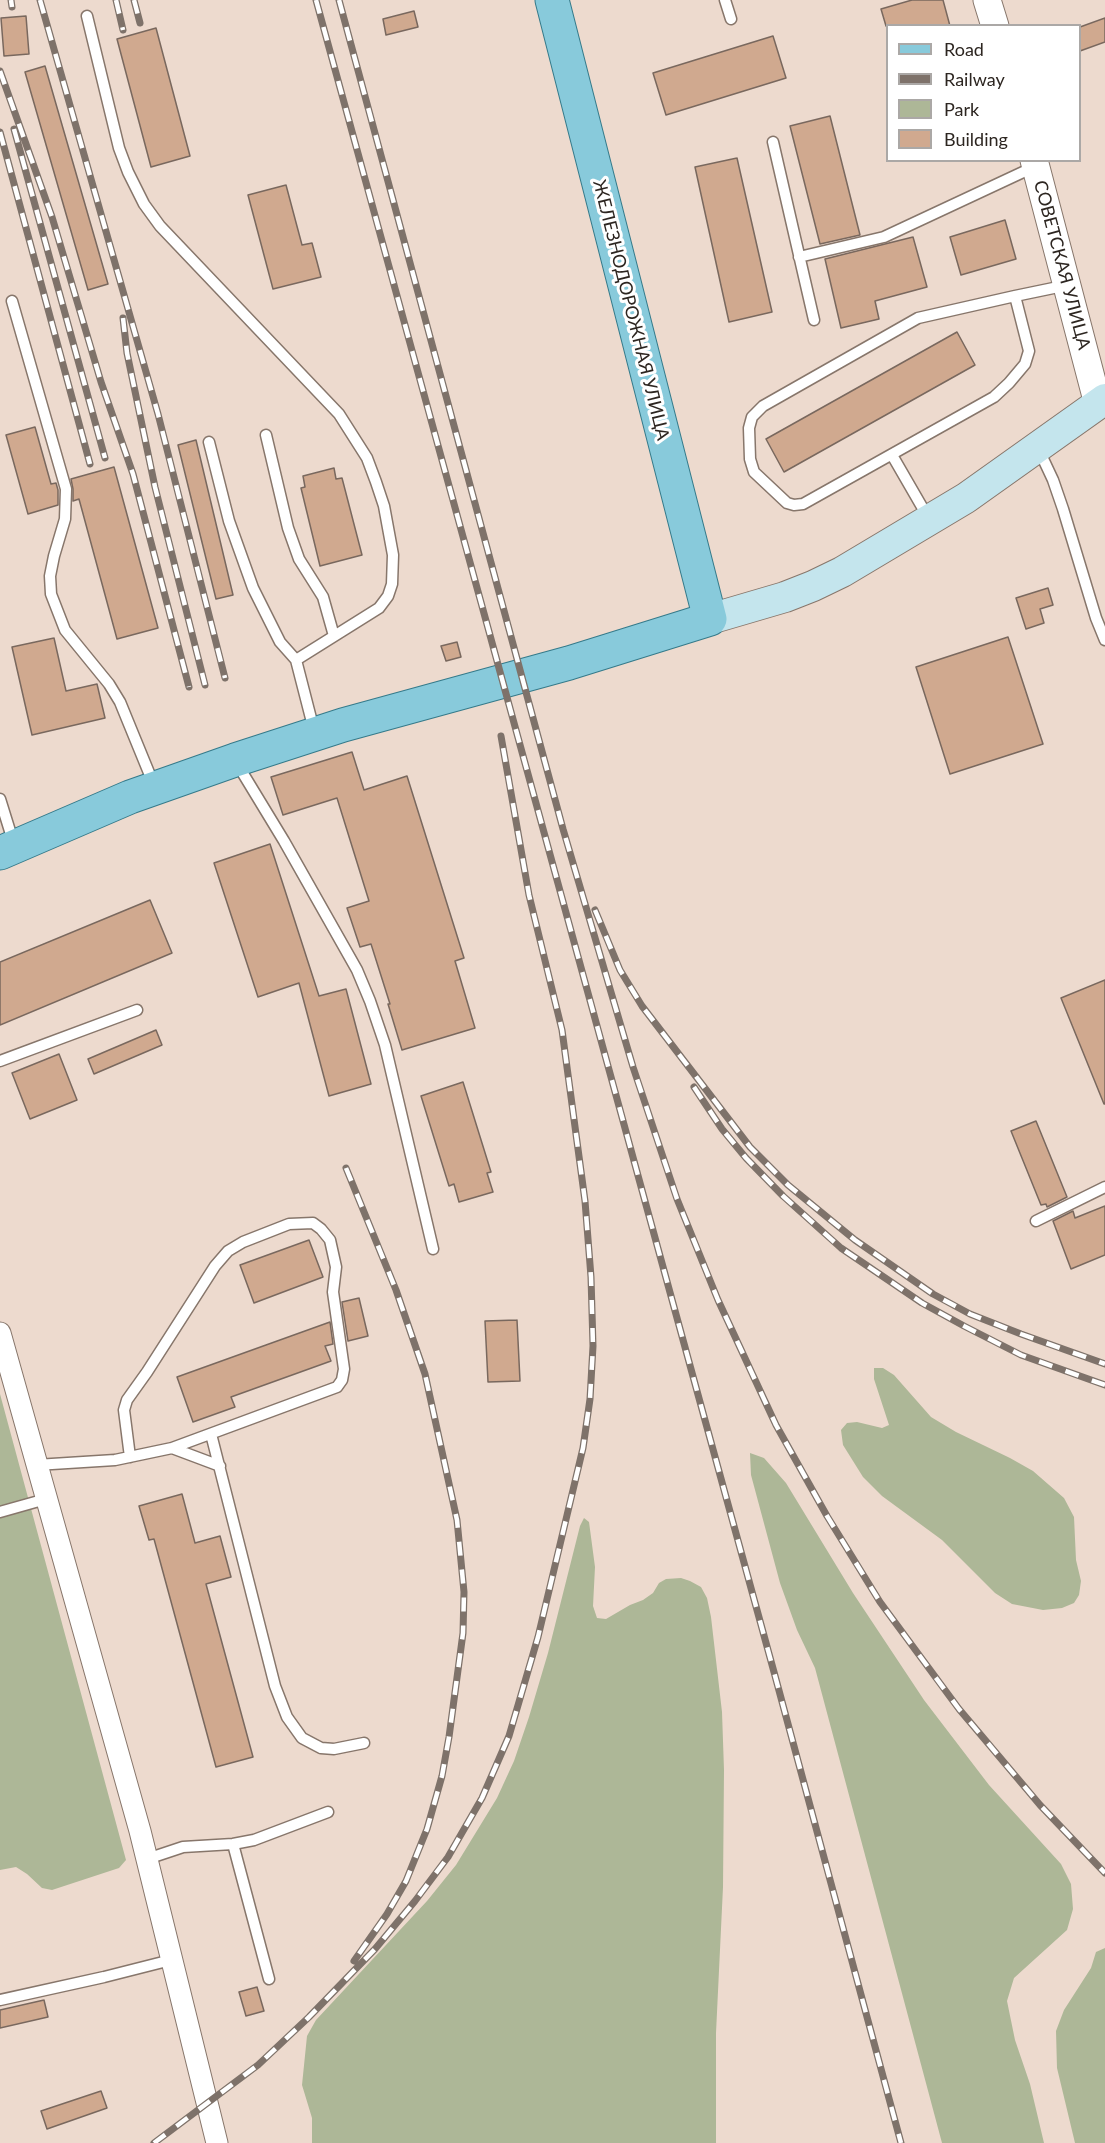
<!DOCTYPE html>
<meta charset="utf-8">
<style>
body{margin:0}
#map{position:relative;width:1105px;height:2143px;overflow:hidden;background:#eddace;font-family:Lato,sans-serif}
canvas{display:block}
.legend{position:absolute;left:886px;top:24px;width:195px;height:138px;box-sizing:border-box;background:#fff;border:2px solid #aba8a6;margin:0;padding:8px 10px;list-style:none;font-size:18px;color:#2d2621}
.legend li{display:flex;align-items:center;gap:12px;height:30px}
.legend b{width:30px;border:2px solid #aba8a6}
</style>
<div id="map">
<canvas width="1105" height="2143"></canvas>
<ul class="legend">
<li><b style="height:8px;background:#88cadb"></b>Road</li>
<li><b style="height:8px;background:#7e726a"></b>Railway</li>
<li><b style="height:16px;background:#adb797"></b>Park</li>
<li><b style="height:16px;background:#d0a98f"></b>Building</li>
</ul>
</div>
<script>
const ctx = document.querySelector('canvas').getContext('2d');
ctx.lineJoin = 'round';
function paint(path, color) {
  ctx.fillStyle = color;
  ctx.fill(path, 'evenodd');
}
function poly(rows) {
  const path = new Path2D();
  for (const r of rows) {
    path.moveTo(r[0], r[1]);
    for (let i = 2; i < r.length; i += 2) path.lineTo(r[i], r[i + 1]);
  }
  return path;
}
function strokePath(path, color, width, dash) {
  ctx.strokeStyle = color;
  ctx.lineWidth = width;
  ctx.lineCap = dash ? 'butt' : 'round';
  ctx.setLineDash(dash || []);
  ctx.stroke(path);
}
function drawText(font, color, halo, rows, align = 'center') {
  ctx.font = font + ' Lato,sans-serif';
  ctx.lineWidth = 6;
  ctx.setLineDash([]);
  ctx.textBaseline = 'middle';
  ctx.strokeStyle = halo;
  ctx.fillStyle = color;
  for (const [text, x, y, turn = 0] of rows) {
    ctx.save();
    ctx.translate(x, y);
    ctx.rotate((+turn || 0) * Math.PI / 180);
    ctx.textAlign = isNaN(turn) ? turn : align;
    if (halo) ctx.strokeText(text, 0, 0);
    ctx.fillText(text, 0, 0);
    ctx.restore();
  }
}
paint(poly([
 [874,1368,883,1368,894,1375,931,1417,956,1432,1010,1458,1033,1471,1064,1498,1074,1517,1076,1560,1081,1581,1079,1595,1074,1603,1062,1608,1043,1610,1012,1604,995,1593,942,1540,882,1496,863,1477,843,1445,841,1430,847,1423,857,1422,882,1428,889,1425,874,1379],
 [0,1394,126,1860,119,1868,52,1890,42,1888,27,1874,16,1867,0,1870],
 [750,1453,764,1458,786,1483,853,1593,924,1700,989,1785,1061,1864,1071,1884,1073,1909,1067,1930,1014,1978,1007,2001,1015,2040,1030,2084,1044,2143,942,2143,815,1668,797,1630,780,1583,751,1475],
 [584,1518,589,1522,595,1567,593,1606,597,1618,606,1619,630,1605,643,1600,653,1593,659,1583,666,1579,681,1578,690,1581,701,1587,707,1598,711,1617,722,1712,724,1770,723,1887,716,2033,716,2143,312,2143,312,2118,302,2085,307,2036,316,2020,427,1901,456,1865,497,1798,514,1761,529,1717,548,1653,580,1526],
 [1105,1948,1105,2143,1075,2143,1057,2068,1056,2031,1064,2010,1091,1968,1096,1952]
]), '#adb797');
const building = poly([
 [912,0,943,0,950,26,886,26,881,9,912,0],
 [414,11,418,27,386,35,383,19,414,11],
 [26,16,29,54,4,56,1,18,26,16],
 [1105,18,1105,42,1080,51,1080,27,1105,18],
 [156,28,190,156,151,167,117,39,156,28],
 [773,36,786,78,666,115,653,73,773,36],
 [45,66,108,284,88,290,25,72,45,66],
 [830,116,860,235,820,244,790,126,830,116],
 [737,158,772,312,729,322,695,167,737,158],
 [286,185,302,245,312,243,321,277,273,289,248,195,286,185],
 [1005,220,1016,259,961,275,950,237,1005,220],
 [913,237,927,287,875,301,879,319,841,328,825,259,913,237],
 [957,332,975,365,784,472,766,439,957,332],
 [35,427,51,484,56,483,58,490,58,505,28,514,6,435,35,427],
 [196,440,233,595,216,599,178,445,196,440],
 [114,467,158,628,117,639,79,499,73,501,73,489,71,479,114,467],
 [334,468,336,479,342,478,362,555,320,566,301,488,305,487,303,476,334,468],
 [1048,588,1053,605,1040,609,1044,623,1026,629,1016,598,1048,588],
 [1008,637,1043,744,950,774,916,667,1008,637],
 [54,638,66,691,97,684,105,718,32,735,12,647,54,638],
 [457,642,461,657,446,661,441,646,457,642],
 [352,752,364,790,407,776,464,958,455,961,475,1028,402,1050,388,1004,390,1004,371,944,360,947,347,908,369,901,337,798,283,815,271,777,352,752],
 [270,844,319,996,346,989,371,1084,329,1096,299,983,258,997,214,863,270,844],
 [150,900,172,953,0,1025,0,962,150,900],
 [1105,980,1105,1104,1104,1104,1061,998,1105,980],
 [156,1030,162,1045,94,1074,88,1059,156,1030],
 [59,1054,77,1100,30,1119,12,1073,59,1054],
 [463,1082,491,1172,487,1173,493,1192,459,1202,454,1184,449,1186,421,1096,463,1082],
 [1036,1121,1067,1197,1047,1207,1046,1204,1041,1205,1011,1131,1036,1121],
 [1105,1206,1105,1255,1071,1269,1053,1221,1073,1211,1075,1218,1105,1206],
 [309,1240,323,1277,254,1303,240,1265,309,1240],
 [359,1298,368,1336,348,1341,342,1302,359,1298],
 [517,1320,520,1381,488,1382,485,1321,517,1320],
 [330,1322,333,1344,325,1346,331,1361,231,1397,235,1407,193,1422,177,1377,330,1322],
 [182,1494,195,1543,220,1536,231,1577,206,1584,253,1757,216,1767,154,1539,149,1540,139,1506,182,1494],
 [257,1987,264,2011,246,2016,239,1992,257,1987],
 [44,2000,48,2017,0,2028,0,2010,44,2000],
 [101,2091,107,2108,47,2129,41,2111,101,2091]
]);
paint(building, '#d0a98f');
strokePath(building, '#79685e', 1.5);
const service = poly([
 [725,0,731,19],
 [87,16,119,148,128,172,144,204,160,226,339,414,367,458,376,482,384,506,393,555,392,584,388,596,379,608,296,660,314,730],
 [773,142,814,320],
 [799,257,884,237,1036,166],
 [1015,296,1029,351,1025,364,1009,383,994,397,803,504,794,505,787,503,754,472,750,459,749,428,752,417,763,406,918,318,1015,296],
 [1015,296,1068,285],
 [12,301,66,489,65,519,54,556,50,576,51,594,65,630,109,684,120,702,154,785],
 [266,435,288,528,299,559,323,597,334,636],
 [209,442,229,521,253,588,280,642,296,660],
 [1038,448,1053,480,1063,509,1096,618,1105,640],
 [892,455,929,519],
 [236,762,284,841,357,970,370,1001,385,1045,433,1249],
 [0,799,14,844],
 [0,1061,137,1010],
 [1036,1221,1105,1187],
 [211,1434,275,1686,287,1717,302,1738,321,1748,334,1749,364,1743],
 [172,1448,220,1466],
 [36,1465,115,1460,172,1448,337,1387,342,1380,344,1369,333,1292,336,1267,330,1240,321,1229,313,1223,289,1224,243,1242,228,1251,215,1266,147,1372,127,1400,124,1410,130,1457],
 [0,1512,46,1499],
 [233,1844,269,1979],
 [147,1859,183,1847,233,1844,254,1840,328,1812],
 [0,2000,104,1977,171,1960]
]);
const minor = poly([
 [0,1333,140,1831,217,2143]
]);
const tertiary = poly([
 [987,0,995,26],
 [1034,160,1098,404]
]);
const secondary = poly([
 [710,619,785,597,813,586,842,572,966,498,1105,399]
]);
const primary = poly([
 [0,853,130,797,235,760,343,725,569,663,710,619,552,0]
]);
strokePath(service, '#87766b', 13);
strokePath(minor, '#87766b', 23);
strokePath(tertiary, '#87766b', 29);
strokePath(secondary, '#87766b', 32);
strokePath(primary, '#357a8a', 35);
strokePath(service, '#fff', 10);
strokePath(minor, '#fff', 21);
strokePath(tertiary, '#fff', 27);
strokePath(secondary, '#c4e5ed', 30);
strokePath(primary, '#88cadb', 33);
const rail = poly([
 [11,0,12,7],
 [40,0,158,414,225,678],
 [116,0,123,30],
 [134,0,140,23],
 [316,0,774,1672,901,2143],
 [339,0,563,829,633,1067,677,1199,718,1300,776,1425,827,1516,880,1602,959,1709,1040,1805,1105,1873],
 [0,71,52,217,101,382,133,474,189,687],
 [14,129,105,458],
 [0,132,90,464],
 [123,318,127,353,155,487,205,685],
 [595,910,620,970,642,1006,750,1147,788,1185,855,1240,933,1294,970,1314,1021,1334,1105,1364],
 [694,1087,722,1129,746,1158,783,1196,841,1248,922,1303,964,1326,1021,1355,1105,1385],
 [346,1168,396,1290,425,1374,457,1520,464,1592,463,1633,449,1737,442,1776,427,1829,406,1881,387,1914,354,1961],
 [154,2143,258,2065,309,2017,375,1949,415,1901,448,1857,482,1798,509,1736,538,1637,583,1448,590,1399,593,1346,591,1277,585,1201,562,1030,529,895,501,736]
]);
strokePath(rail, '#7e726a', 7);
strokePath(rail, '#fff', 4.5, [14]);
drawText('18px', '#2d2621', '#fff', [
 ["СОВЕТСКАЯ УЛИЦА",1062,265,75],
 ["ЖЕЛЕЗНОДОРОЖНАЯ УЛИЦА",631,310,76]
]);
</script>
